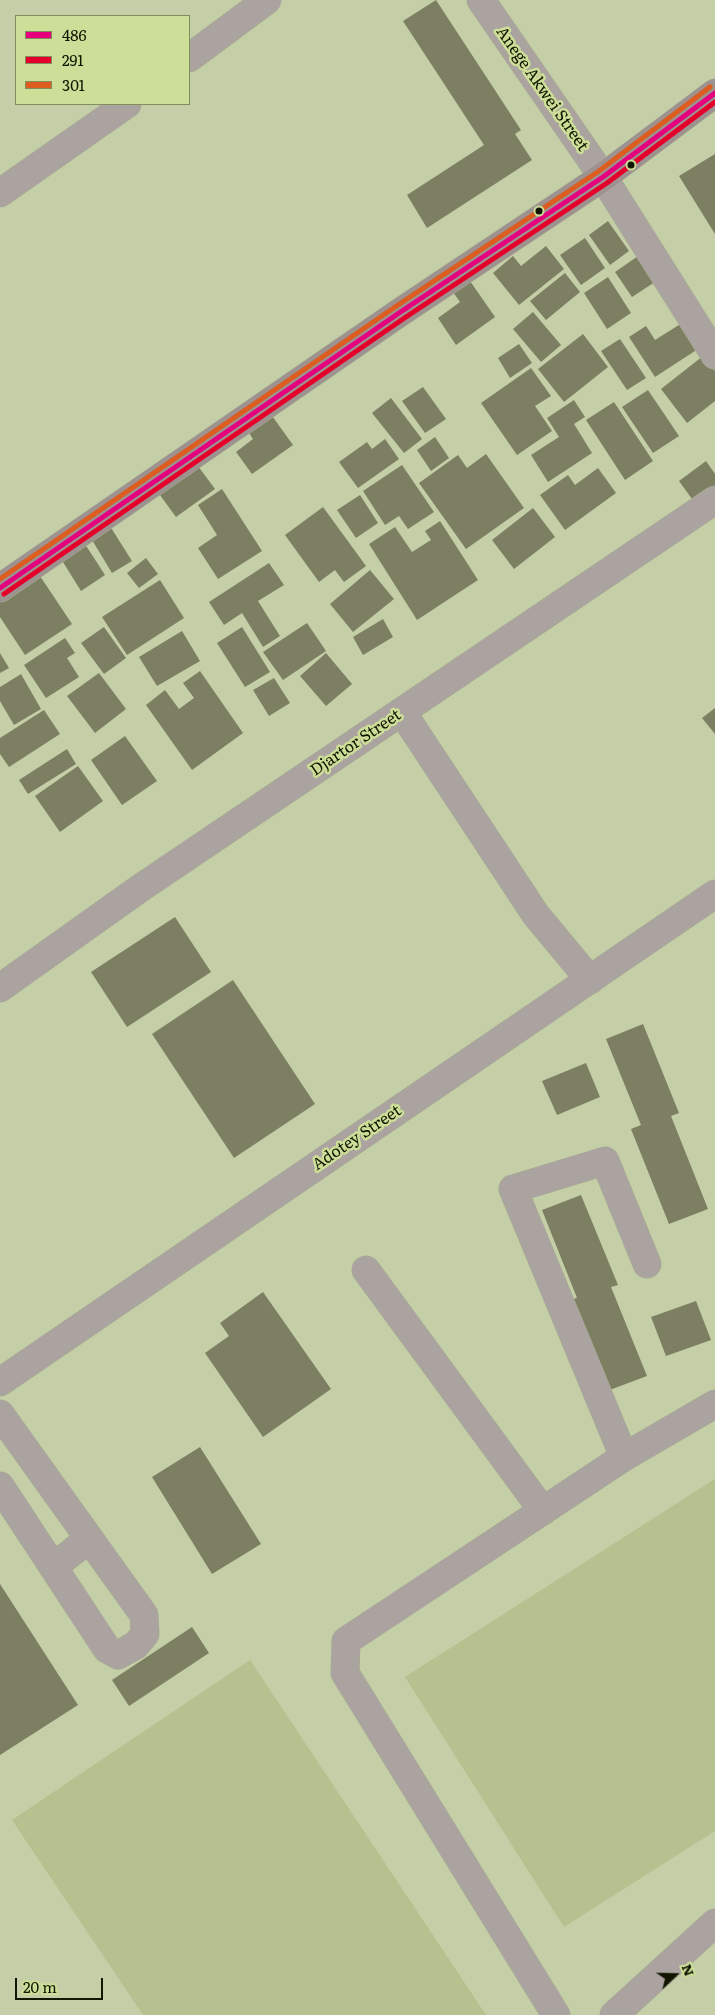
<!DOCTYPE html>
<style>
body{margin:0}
#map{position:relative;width:715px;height:2015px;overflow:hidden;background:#c4cea7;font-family:Literata,serif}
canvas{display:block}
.legend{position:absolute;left:15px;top:15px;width:175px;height:90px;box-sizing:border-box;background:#ccde97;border:1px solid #818e5b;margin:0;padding:6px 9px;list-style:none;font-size:15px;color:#111600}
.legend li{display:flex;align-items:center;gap:10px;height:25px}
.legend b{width:25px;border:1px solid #818e5b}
.north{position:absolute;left:650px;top:1950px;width:50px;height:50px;-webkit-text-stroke:4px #ccde97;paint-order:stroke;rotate:69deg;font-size:14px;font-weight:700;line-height:20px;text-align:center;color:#111600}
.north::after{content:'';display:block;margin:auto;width:18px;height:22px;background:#111600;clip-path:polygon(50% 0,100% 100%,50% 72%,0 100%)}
.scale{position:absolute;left:15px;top:1978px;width:88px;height:22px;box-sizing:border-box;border:2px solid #111600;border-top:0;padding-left:6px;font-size:15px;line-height:18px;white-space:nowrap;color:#111600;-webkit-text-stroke:4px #ccde97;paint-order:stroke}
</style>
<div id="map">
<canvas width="715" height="2015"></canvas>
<ul class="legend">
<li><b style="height:6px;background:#e5007d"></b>486</li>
<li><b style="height:6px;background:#e4002b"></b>291</li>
<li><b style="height:6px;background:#dc5d1f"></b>301</li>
</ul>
<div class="north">N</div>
<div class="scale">20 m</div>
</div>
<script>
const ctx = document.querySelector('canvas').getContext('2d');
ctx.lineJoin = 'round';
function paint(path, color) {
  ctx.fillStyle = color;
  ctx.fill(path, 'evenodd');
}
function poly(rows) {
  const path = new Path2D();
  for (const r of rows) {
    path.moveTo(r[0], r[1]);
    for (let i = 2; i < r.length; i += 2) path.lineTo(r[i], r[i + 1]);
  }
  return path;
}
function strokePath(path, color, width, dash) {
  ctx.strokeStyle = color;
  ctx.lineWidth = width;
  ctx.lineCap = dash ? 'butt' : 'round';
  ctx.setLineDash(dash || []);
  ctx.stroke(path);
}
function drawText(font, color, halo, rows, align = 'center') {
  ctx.font = font + ' Literata,serif';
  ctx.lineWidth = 5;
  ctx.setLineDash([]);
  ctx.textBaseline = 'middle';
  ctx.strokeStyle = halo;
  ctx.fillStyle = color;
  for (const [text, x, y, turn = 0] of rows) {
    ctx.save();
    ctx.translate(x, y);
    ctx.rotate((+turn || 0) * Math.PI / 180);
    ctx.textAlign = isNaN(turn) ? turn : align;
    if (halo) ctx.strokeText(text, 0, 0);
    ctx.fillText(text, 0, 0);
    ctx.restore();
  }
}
paint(poly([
 [715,1479,715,1831,564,1927,405,1677],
 [250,1660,486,2015,143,2015,12,1820]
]), '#b5c18f');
paint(poly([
 [436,0,521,130,515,134,532,160,427,228,407,195,484,145,403,21],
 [715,154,715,234,679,176],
 [608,221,629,251,610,265,589,235],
 [585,238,605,268,581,285,560,255],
 [546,246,564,269,519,305,493,273,513,256,521,266],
 [641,254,658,280,632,297,615,272],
 [565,273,580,292,546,320,530,301],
 [608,277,631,313,607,329,584,293],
 [470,281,495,317,456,345,438,318,460,302,453,292],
 [533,312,561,345,541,362,513,329],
 [682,323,698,349,655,377,629,337,646,326,655,340],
 [583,334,608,367,564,402,538,369],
 [620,339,646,378,627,390,601,351],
 [519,344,532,363,510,378,498,358],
 [703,356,715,371,715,401,687,423,661,389],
 [531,368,551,396,535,406,552,431,517,455,481,403],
 [423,387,446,419,425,433,402,401],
 [648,390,679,436,653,453,622,407],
 [391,398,422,439,404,453,372,413],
 [574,400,585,417,574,424,592,453,548,482,531,455,559,437,547,418],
 [614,402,653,461,625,480,586,420],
 [270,413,293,445,252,474,236,452,253,439,247,430],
 [435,437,449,458,431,471,417,450],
 [385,439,399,459,358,488,339,462,367,442,372,449],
 [486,454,524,508,466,549,419,483,458,455,467,468],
 [706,461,715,474,715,497,711,500,704,490,692,499,679,481],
 [195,462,215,489,176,517,157,491],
 [402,465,434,512,408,529,399,516,385,525,363,491],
 [598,468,616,493,565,530,540,495,568,475,575,485],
 [222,489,262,551,218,579,198,548,217,535,198,505],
 [360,495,378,523,356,538,337,510],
 [323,507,366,566,344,582,335,570,319,582,285,535],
 [533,508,555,537,514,569,492,540],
 [440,521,478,580,417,620,369,544,395,527,412,552,431,540,425,531],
 [108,523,132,561,112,573,89,535],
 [81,538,105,575,81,591,58,554],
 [146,558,158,574,139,588,127,573],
 [269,563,284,585,258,601,280,636,263,647,242,613,224,625,209,602],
 [36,570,72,624,25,655,0,617,0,594],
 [370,570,394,599,353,632,330,604],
 [160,580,184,618,127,655,102,617],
 [383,619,393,637,363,655,353,637],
 [307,623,326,651,283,680,263,652],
 [104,627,126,658,104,674,81,643],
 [242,627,270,672,245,687,217,643],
 [182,631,200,661,157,686,139,657],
 [65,638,75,653,67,658,79,677,46,698,24,665],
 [0,653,9,668,0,673],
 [326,653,352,684,326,706,300,676],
 [200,671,243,733,192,770,146,705,165,690,179,709,194,698,183,683],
 [99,673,126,709,95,733,67,696],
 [21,674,41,709,14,725,0,701,0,687],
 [274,678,290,703,269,716,253,690],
 [715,708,715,734,702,718],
 [44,710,60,734,9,767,0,754,0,738],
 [125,736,157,781,122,805,91,760],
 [67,749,76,764,28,794,19,780],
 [78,766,103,801,60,832,35,796],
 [175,917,211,972,127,1027,91,972],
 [233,980,315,1104,234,1158,152,1034],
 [643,1024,679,1113,671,1116,708,1209,669,1224,631,1129,641,1125,606,1039],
 [586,1063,600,1097,557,1115,542,1081],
 [581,1195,618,1285,611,1287,647,1376,607,1391,570,1300,577,1298,542,1210],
 [263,1292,331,1389,263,1437,205,1353,229,1336,220,1323],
 [696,1301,711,1340,666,1356,651,1317],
 [200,1447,261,1544,212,1574,152,1477],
 [0,1584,78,1705,0,1755],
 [192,1627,209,1653,129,1706,112,1680]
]), '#7c7f62');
const minor = poly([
 [481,0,603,177,715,355],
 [189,58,267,0],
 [0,193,127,104],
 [402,712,536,915,590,980],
 [0,988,139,889,715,500],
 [366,1270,543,1511],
 [0,1382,715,894],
 [0,1414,144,1615,145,1634,136,1645,118,1655,107,1649,0,1486],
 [624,1457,513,1189,605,1161,647,1264],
 [53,1567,89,1539],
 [556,2015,345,1673,346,1641,624,1457,715,1404],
 [614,2015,715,1923]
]);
const major = poly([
 [0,588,399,313,603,177,715,93]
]);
strokePath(minor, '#a6ad90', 29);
strokePath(major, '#a6ad90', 29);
strokePath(minor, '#aba39f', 28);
strokePath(major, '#9d928f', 28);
strokePath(poly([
 [0,588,399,313,603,177,715,93]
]), '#e5007d', 5);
strokePath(poly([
 [4,594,403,319,607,183,715,102]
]), '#e4002b', 5);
strokePath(poly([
 [0,579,395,307,599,171,710,87]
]), '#dc5d1f', 5);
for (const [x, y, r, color] of [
 [631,165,4.5,"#111600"],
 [539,211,4.5,"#111600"]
]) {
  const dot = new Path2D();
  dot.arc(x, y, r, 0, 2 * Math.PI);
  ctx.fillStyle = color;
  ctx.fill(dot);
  strokePath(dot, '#ccde97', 2);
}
drawText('16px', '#111600', '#ccde97', [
 ["Anege Akwei Street",542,89,55],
 ["Djartor Street",356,743,-34],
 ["Adotey Street",357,1138,-34]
]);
</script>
